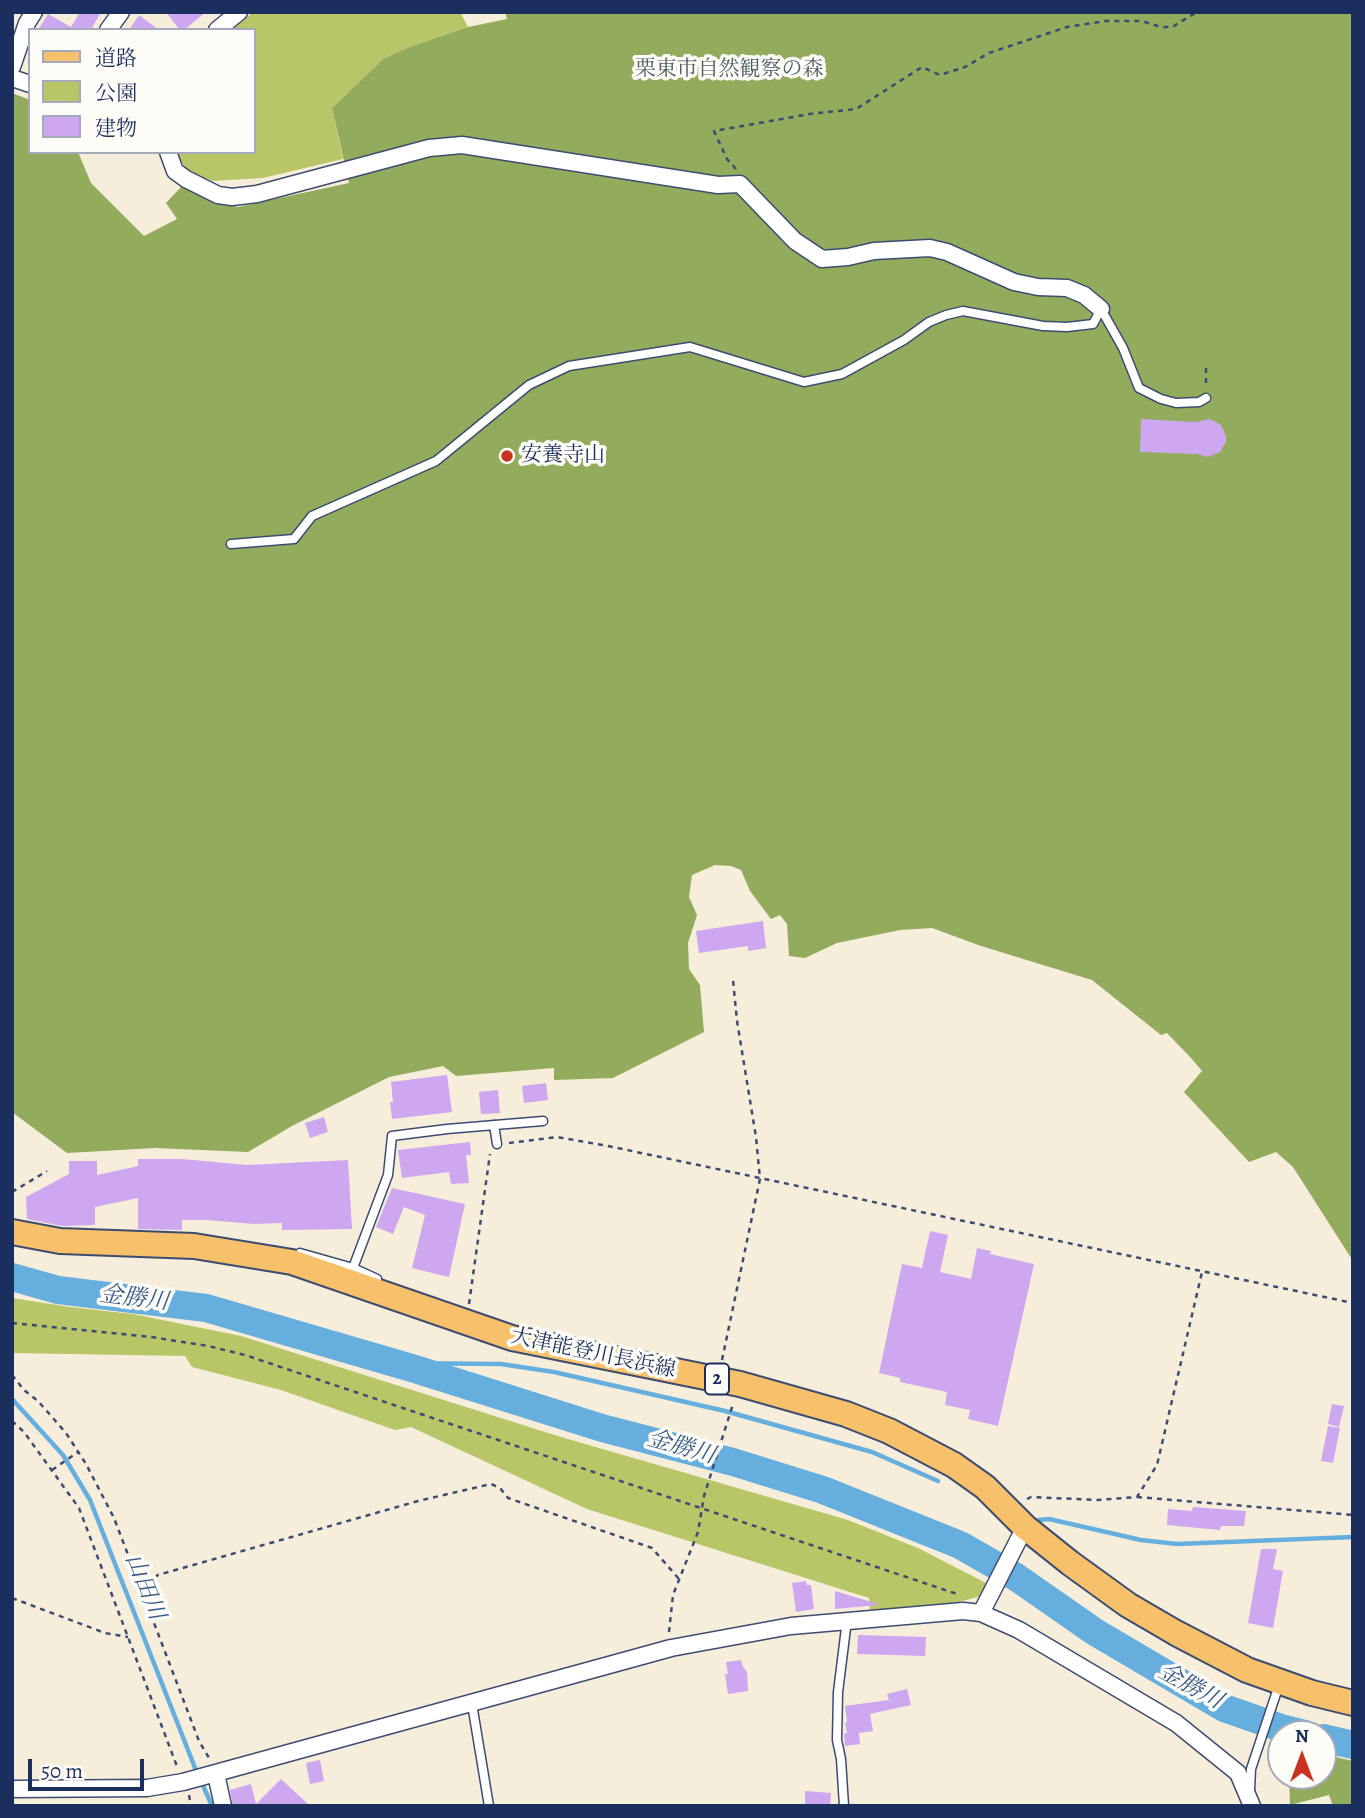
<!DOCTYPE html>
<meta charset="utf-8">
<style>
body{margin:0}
#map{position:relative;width:1365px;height:1818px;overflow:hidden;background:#f7eddb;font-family:Alegreya,"Noto Serif JP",serif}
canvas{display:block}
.frame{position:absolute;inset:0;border:14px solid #1b2f5e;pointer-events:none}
.legend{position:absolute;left:28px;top:28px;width:228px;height:126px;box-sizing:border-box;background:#fdfcf7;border:2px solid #a3aaba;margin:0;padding:9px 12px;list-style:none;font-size:21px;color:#1b2f5e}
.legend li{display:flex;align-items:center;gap:14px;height:35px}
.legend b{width:35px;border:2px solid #a3aaba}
.north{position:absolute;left:1267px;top:1720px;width:70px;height:70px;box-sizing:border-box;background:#fdfcf7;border:2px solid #a3aaba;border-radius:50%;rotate:0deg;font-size:19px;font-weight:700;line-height:28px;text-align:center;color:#1b2f5e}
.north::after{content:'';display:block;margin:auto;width:24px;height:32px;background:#c8321e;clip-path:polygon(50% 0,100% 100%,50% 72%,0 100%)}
.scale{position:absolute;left:28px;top:1759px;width:116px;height:32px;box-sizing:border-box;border:4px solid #1b2f5e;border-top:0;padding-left:9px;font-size:21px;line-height:24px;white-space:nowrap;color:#1b2f5e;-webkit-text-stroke:5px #fdfcf7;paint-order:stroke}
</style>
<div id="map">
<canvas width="1365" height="1818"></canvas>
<div class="frame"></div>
<ul class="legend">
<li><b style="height:9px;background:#f7c06b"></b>道路</li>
<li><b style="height:19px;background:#b8c668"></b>公園</li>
<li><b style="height:19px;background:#cda7ef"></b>建物</li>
</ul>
<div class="north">N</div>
<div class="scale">50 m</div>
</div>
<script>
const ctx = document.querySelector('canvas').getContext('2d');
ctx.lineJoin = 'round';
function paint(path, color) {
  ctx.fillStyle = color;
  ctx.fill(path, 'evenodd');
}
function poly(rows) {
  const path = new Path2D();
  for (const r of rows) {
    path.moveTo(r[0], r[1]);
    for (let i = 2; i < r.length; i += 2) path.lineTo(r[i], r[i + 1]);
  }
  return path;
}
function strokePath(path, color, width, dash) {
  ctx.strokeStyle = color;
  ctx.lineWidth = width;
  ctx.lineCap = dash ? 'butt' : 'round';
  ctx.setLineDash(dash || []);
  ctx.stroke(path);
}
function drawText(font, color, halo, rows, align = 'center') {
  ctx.font = font + ' Alegreya,"Noto Serif JP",serif';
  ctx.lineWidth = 7;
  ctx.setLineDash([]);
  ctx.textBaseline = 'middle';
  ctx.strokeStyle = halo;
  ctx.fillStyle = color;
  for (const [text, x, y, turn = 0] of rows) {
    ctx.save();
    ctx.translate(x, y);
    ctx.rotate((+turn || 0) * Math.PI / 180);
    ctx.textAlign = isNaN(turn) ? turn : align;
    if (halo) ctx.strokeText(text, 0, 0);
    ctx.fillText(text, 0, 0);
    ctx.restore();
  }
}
paint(poly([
 [253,12,460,12,468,27,409,47,383,59,332,108,343,159,263,178,213,181,189,172,177,156,176,152,254,152,254,30,232,30],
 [12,1298,70,1307,133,1314,241,1336,561,1437,848,1520,918,1548,986,1583,981,1596,932,1609,870,1611,869,1598,587,1509,411,1427,395,1430,281,1390,192,1367,185,1356,12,1353]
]), '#b8c668');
paint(poly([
 [505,12,1353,12,1353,1261,1293,1167,1276,1152,1249,1162,1184,1092,1202,1071,1191,1058,1167,1033,1161,1035,1092,980,981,946,932,928,900,930,837,943,805,958,789,956,787,924,780,915,771,919,750,891,741,870,731,866,715,865,692,875,689,897,697,915,688,943,689,969,700,985,704,1032,613,1078,554,1080,554,1068,456,1076,443,1066,389,1077,292,1126,248,1152,155,1148,67,1153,12,1112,12,93,30,100,30,152,78,152,91,183,144,236,177,219,166,203,182,186,218,203,238,207,349,183,332,108,383,59,409,47,468,27,507,19],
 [1323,1754,1353,1761,1353,1806,1333,1806,1329,1795,1290,1805,1289,1776,1323,1776]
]), '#92ab5c');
strokePath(poly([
 [393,1363,501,1364,554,1372,725,1411,872,1452,938,1481],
 [12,1399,63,1455,90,1500,197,1773],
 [1039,1520,1049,1519,1141,1540,1177,1544,1353,1537],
 [201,1781,212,1806]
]), '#65aedd', 4.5);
strokePath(poly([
 [12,1277,58,1290,206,1308,415,1369,602,1428,733,1462,823,1490,960,1545,1016,1577,1095,1632,1224,1708,1281,1728,1305,1734],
 [1323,1738,1353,1745]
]), '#65aedd', 28);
paint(poly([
 [80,12,101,12,91,30,38,30,48,14,71,27],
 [166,12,206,12,184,30,180,30],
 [139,15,159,30,129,30],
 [1141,419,1195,422,1210,419,1221,425,1226,436,1226,442,1220,452,1208,457,1197,454,1140,452],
 [763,921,766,948,748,951,748,946,699,953,696,931],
 [447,1075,452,1112,392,1119,390,1102,393,1102,391,1082],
 [546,1083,548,1100,524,1103,522,1086],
 [498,1090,500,1113,481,1114,479,1092],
 [324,1117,328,1132,310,1138,305,1123],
 [470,1142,471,1155,466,1155,469,1183,451,1184,449,1172,402,1178,398,1150],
 [138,1159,182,1159,247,1165,348,1160,352,1229,282,1230,282,1223,254,1224,206,1220,182,1220,182,1230,138,1229,138,1198,95,1207,95,1225,62,1226,27,1219,26,1197,69,1174,69,1161,97,1161,97,1175,138,1166],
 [392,1188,465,1204,449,1277,412,1268,425,1215,404,1207,393,1234,376,1227],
 [930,1231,948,1235,940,1272,971,1279,977,1248,991,1251,990,1254,1034,1264,998,1426,968,1419,970,1410,945,1405,947,1392,900,1382,900,1378,879,1373,902,1264,922,1268],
 [1332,1404,1344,1406,1339,1427,1328,1424],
 [1328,1426,1340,1428,1333,1463,1321,1461],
 [1193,1507,1246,1511,1244,1526,1221,1526,1220,1530,1167,1525,1168,1509,1192,1511],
 [1261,1549,1277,1549,1273,1569,1283,1571,1273,1628,1248,1623],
 [806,1581,807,1585,811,1585,814,1609,796,1612,792,1583],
 [835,1591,878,1604,878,1605,835,1609],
 [858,1635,926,1637,925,1656,857,1654],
 [741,1660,743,1667,747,1672,748,1691,728,1694,725,1674,728,1674,726,1662],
 [907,1689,911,1705,870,1714,873,1731,859,1733,860,1744,845,1746,844,1734,847,1733,845,1723,847,1722,845,1706,889,1700,887,1694],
 [320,1760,324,1781,310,1784,306,1763],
 [281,1779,310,1806,233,1806,230,1790,251,1784,256,1804],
 [805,1791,831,1793,830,1806,805,1806]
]), '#cda7ef');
const lane = poly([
 [1101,309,1123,348,1139,388,1161,399,1176,403,1199,402,1206,398],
 [231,544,294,539,312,516,436,461,529,385,569,366,690,347,804,382,842,374,904,340,929,322,946,315,963,311,1043,326,1067,327,1093,324,1101,309],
 [494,1125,497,1144],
 [300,1253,353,1268,377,1279],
 [353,1268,388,1175,392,1136,447,1129,543,1121],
 [472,1704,489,1806],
 [1250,1790,1251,1769,1279,1685],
 [844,1806,841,1759,837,1740,838,1692,847,1620]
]);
const street = poly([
 [108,30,121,12],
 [217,30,239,12],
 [12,67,27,23,34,12],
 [12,78,30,84],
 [168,152,175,171,186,179,218,195,232,197,257,194,429,148,462,145,718,185,740,184,795,241,822,259,848,257,874,251,930,248,947,252,1014,282,1038,287,1067,288,1084,295,1101,309],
 [981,1613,1019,1630,1176,1723,1238,1773,1252,1806],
 [216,1774,223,1806],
 [12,1789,147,1788,183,1782,671,1648,791,1626,963,1611,981,1613,1025,1527]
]);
const primary = poly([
 [12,1232,60,1241,194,1246,292,1262,512,1338,740,1384,846,1414,889,1431,954,1465,985,1487,1025,1527,1070,1563,1128,1605,1176,1633,1247,1670,1312,1693,1353,1703]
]);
strokePath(lane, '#3c4c71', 11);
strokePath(street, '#3c4c71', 19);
strokePath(primary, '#3c4c71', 28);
strokePath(poly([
 [736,169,727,159,714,131,810,114,856,109,922,67,940,75,965,67,989,53,1067,27,1106,21,1142,21,1161,27,1172,27,1197,12],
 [1206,368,1206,388],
 [509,1143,557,1137,608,1146,1353,1303],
 [12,1192,47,1171],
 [469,1304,490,1154],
 [12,1323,151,1337,208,1346,245,1355,960,1595],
 [722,1360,760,1179,756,1137,737,1021,733,980],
 [12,1375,24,1390,38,1401,66,1433,86,1464,114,1518,199,1741,209,1758],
 [12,1421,24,1432,79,1508,178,1769],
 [52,1470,78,1452],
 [1137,1497,1353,1515],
 [1027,1499,1031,1497,1097,1500,1137,1497,1157,1465,1202,1272],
 [141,1592,149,1582,158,1575,418,1501,491,1484,500,1488,508,1498,652,1548,679,1579],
 [12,1598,105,1633,128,1637],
 [669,1632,673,1595,698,1532,704,1496,733,1404],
 [189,1795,191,1806]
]), '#3c4c71', 2.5, [5, 5]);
strokePath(lane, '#fff', 8);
strokePath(street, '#fff', 16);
strokePath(primary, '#f7c06b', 24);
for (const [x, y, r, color] of [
 [507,456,7,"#c8321e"]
]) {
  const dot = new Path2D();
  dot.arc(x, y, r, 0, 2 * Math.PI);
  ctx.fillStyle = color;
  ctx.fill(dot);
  strokePath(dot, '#fdfcf7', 2.5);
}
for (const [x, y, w] of [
 [717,1379,24]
]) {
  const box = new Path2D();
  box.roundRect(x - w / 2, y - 15.5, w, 31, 5);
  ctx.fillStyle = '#fdfcf7';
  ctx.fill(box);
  strokePath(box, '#1b2f5e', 2);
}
drawText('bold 19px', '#1b2f5e', null, [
 ["2",717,1379]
]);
drawText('21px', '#4a5c61', '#fdfcf7', [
 ["栗東市自然観察の森",729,70]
]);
drawText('21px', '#1b2f5e', '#fdfcf7', [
 ["安養寺山",521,456]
], 'left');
drawText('21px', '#1b2f5e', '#fdfcf7', [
 ["大津能登川長浜線",593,1354,12]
]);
drawText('italic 23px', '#355b8a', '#fdfcf7', [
 ["金勝川",134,1299,7],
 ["金勝川",681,1448,16],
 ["山田川",144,1587,68],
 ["金勝川",1190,1687,29]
]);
</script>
